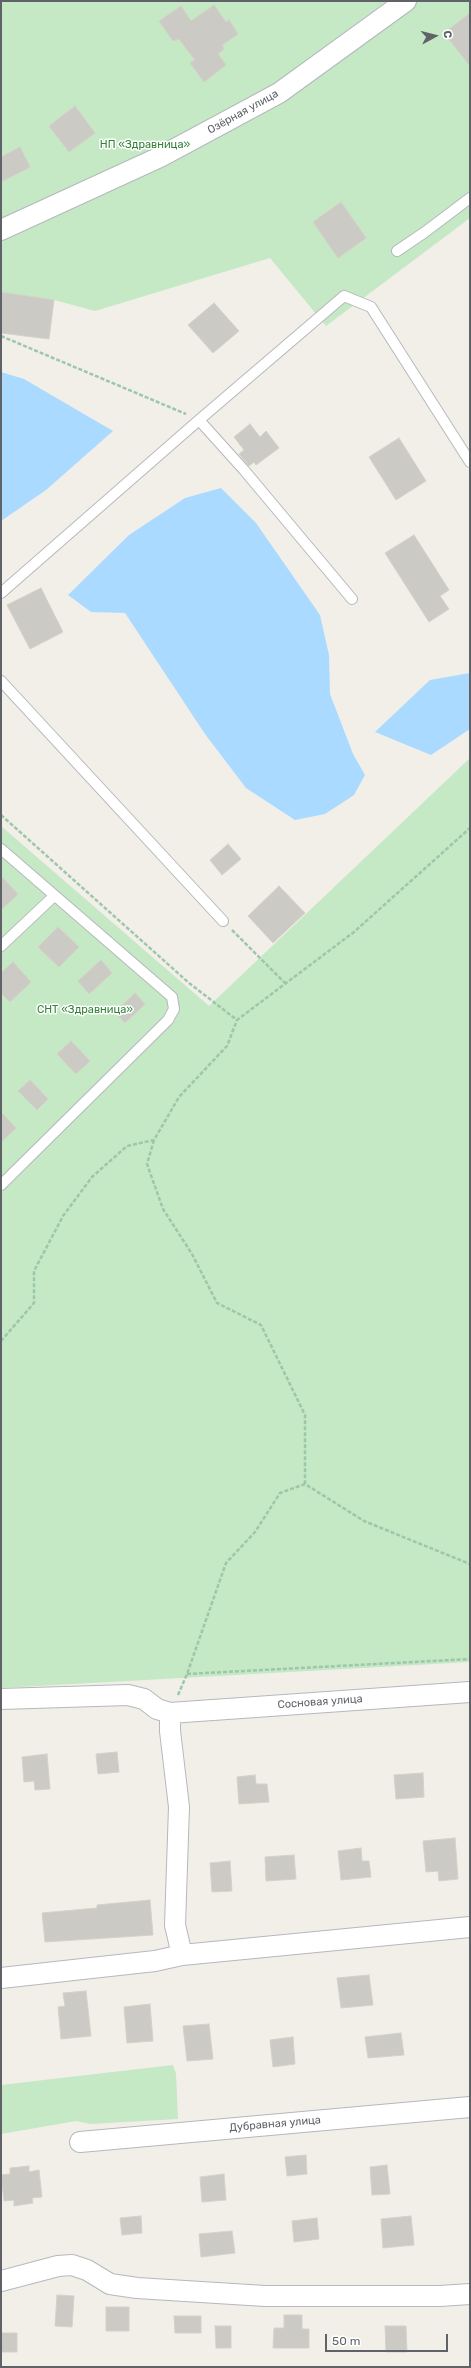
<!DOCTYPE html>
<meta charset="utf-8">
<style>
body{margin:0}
#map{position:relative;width:471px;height:2368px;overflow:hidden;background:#f1efe8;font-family:Rubik,sans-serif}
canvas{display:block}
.frame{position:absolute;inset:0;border:2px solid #5f6368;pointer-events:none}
.north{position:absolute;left:415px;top:16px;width:40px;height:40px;-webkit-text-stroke:3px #fff;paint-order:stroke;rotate:83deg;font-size:11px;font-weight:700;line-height:16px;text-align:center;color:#5f6368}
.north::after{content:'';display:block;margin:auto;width:14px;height:18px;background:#5f6368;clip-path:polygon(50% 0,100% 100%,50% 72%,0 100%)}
.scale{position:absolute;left:325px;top:2334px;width:123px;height:18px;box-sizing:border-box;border:2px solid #5f6368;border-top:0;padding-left:5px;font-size:12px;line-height:14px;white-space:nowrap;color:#5f6368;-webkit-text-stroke:3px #fff;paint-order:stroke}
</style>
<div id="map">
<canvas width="471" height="2368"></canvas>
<div class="frame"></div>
<div class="north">С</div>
<div class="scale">50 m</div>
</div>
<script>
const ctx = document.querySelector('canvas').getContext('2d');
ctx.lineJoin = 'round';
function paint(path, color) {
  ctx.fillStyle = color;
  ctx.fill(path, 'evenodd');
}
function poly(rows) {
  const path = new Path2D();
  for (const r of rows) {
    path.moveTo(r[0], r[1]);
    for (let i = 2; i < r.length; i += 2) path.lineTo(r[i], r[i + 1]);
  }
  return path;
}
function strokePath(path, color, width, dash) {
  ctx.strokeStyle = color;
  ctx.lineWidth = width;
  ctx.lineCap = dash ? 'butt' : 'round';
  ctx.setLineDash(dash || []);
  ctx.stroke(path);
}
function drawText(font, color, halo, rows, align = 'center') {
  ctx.font = font + ' Rubik,sans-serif';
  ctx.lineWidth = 3;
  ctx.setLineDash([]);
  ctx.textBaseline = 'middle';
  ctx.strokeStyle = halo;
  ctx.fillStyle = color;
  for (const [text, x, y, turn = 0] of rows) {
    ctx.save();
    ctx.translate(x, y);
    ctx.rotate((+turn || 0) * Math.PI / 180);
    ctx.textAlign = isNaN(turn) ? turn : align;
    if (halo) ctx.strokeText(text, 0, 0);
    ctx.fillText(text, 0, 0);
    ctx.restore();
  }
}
paint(poly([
 [1,1,470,1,470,218,326,326,270,258,95,311,54,300,1,292],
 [470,758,470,1662,1,1688,1,826,209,1006],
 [173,2065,176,2074,178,2119,90,2124,76,2121,1,2134,1,2085]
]), '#c5e8c5');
paint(poly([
 [1,372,24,379,113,431,46,490,1,521],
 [221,488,256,523,320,615,329,655,330,694,353,754,365,775,354,795,325,814,295,820,246,788,205,734,125,613,91,612,68,595,129,535,185,498],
 [470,673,470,729,431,755,375,732,430,680]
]), '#aadaff');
const building = poly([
 [214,5,226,22,229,20,238,34,222,45,224,49,218,54,226,65,204,82,190,63,195,60,179,39,173,41,159,21,181,6,191,21,214,5],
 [470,13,470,66,444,33,470,13],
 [75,106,95,133,69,152,49,126,75,106],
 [20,147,30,167,1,182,1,157,20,147],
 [341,202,366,238,338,258,313,222,341,202],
 [1,292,54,300,49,339,1,333,1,292],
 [214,303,239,331,213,353,188,325,214,303],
 [250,424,260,437,266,431,279,448,256,465,254,462,249,466,239,454,244,450,234,437,250,424],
 [399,438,426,481,396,500,369,457,399,438],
 [414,535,449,590,440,596,449,609,429,622,385,553,414,535],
 [41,588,63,632,30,649,7,605,41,588],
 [228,844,241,859,222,875,210,860,228,844],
 [1,876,18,894,1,910,1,876],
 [279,886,305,913,273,943,248,916,279,886],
 [58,927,79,947,59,967,38,947,58,927],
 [101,960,112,973,89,994,78,981,101,960],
 [13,962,31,982,10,1002,1,993,1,973,13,962],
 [135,993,145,1004,125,1023,115,1012,135,993],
 [71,1041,90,1061,76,1074,57,1054,71,1041],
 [30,1080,48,1099,37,1110,18,1091,30,1080],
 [1,1112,16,1128,1,1142,1,1112],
 [117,1752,119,1772,98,1774,96,1754,117,1752],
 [47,1754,50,1789,35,1790,34,1781,24,1782,22,1757,47,1754],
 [423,1773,424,1797,396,1799,394,1775,423,1773],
 [255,1775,256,1784,267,1784,269,1802,239,1804,237,1777,255,1775],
 [455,1838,458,1879,439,1881,438,1871,426,1872,423,1841,455,1838],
 [361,1848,362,1861,369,1861,371,1877,341,1880,338,1851,361,1848],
 [294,1855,296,1879,266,1881,265,1857,294,1855],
 [230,1861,232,1891,212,1892,210,1863,230,1861],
 [150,1900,153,1935,45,1942,42,1913,97,1908,97,1905,150,1900],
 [369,1975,373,2005,341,2008,337,1978,369,1975],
 [86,1991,91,2036,61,2039,58,2007,65,2006,63,1993,86,1991],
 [150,2004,153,2041,127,2043,124,2007,150,2004],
 [209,2024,213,2059,187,2061,183,2026,209,2024],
 [401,2033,404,2055,368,2058,365,2037,401,2033],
 [293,2037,295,2064,273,2067,270,2040,293,2037],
 [306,2155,307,2174,287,2176,285,2157,306,2155],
 [387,2165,390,2194,372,2195,370,2167,387,2165],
 [29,2166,29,2172,39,2170,42,2197,32,2198,33,2203,14,2206,14,2200,4,2201,1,2175,10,2174,10,2168,29,2166],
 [224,2174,226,2200,202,2202,200,2177,224,2174],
 [141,2216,142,2233,122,2235,120,2218,141,2216],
 [411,2216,414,2245,383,2248,381,2219,411,2216],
 [317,2218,319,2239,294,2242,292,2221,317,2218],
 [232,2231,235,2253,201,2257,199,2234,232,2231],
 [57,2295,74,2296,72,2327,55,2326,57,2295],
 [106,2307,129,2307,129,2331,106,2331,106,2307],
 [284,2315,302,2315,302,2329,309,2329,309,2348,273,2348,274,2328,284,2328,284,2315],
 [174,2316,201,2316,201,2333,175,2333,174,2316],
 [215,2326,231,2326,231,2348,216,2348,215,2326],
 [385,2326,406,2326,407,2352,386,2352,385,2326],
 [1,2333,17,2333,17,2352,1,2352,1,2333]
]);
paint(building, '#cccac5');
strokePath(building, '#d6d1c6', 1);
const service = poly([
 [397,251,425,232,470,198],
 [199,420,344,296,371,307,470,462],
 [1,593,199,420,244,470,352,599],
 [1,681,223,921],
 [1,849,172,997,174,1009,168,1020,1,1185],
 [1,946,54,896]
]);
const minor = poly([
 [1,230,160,157,279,93,406,1],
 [1,1699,128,1695,144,1699,157,1709,170,1713,470,1692],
 [170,1713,170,1731,179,1807,175,1925,182,1955],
 [1,1978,155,1961,182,1955,470,1927],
 [80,2142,470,2107],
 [1,2281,58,2266,72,2265,87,2270,110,2284,137,2288,265,2296,440,2296,470,2294]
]);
strokePath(service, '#b5b8bc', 12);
strokePath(minor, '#b5b8bc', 22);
strokePath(poly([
 [1,336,186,414],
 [1,815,189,983,237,1020,354,932,470,828],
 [232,930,286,984],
 [154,1140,147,1164,163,1209,192,1254,217,1303,261,1325,305,1415,305,1484,364,1521,470,1564],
 [1,1341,34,1303,34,1271,63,1216,92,1177,127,1146,154,1140,179,1097,227,1046,237,1020],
 [187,1674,470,1659],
 [178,1695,187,1674,226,1563,255,1532,280,1493,305,1484]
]), '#9cc7a9', 2.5, [4, 2]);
strokePath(service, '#fff', 10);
strokePath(minor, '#fff', 20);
drawText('11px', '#5f6368', '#fff', [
 ["Озёрная улица",243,112,-29],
 ["Сосновая улица",320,1702,-4],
 ["Дубравная улица",275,2124,-5]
]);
drawText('11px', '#348238', '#fff', [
 ["НП «Здравница»",145,145],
 ["СНТ «Здравница»",85,1010]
]);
</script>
